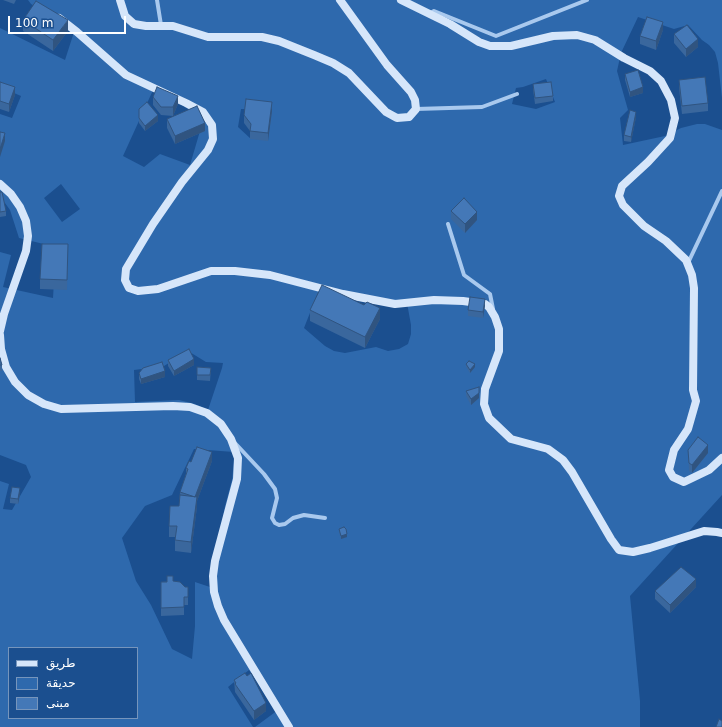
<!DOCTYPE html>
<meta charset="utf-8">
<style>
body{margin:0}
#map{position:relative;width:722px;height:727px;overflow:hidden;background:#1b4f8f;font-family:"DejaVu Sans","Noto Sans Arabic",sans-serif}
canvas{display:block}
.legend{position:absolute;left:8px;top:647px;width:130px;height:72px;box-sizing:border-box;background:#1b4f8f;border:1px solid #7695bc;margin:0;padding:5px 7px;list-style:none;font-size:12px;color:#fff}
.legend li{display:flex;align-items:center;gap:8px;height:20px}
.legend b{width:20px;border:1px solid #7695bc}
.scale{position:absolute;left:8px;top:16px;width:118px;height:18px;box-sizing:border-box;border:2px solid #fff;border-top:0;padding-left:5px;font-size:12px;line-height:14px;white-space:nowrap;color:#fff;-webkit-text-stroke:3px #1b4f8f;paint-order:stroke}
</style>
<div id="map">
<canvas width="722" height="727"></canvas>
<ul class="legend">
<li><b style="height:5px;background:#d6e6fa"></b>طريق</li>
<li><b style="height:11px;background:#2e69ad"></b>حديقة</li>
<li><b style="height:11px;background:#4478b7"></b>مبنى</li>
</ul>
<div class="scale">100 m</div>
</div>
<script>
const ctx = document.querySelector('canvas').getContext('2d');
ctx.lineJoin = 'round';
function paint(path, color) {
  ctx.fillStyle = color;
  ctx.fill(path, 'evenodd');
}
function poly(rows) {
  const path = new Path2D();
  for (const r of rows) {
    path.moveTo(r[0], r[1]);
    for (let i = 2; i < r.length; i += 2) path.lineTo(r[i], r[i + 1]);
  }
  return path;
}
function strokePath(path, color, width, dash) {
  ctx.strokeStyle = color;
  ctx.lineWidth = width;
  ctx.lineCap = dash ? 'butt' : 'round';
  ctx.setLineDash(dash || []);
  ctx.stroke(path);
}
paint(poly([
 [28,0,722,0,722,98,718,63,715,52,709,45,702,40,688,25,674,29,638,17,621,53,617,71,628,110,620,118,623,145,665,136,681,128,697,124,705,124,722,130,722,495,630,596,640,701,640,727,255,727,278,710,249,670,228,687,253,727,0,727,0,481,9,484,3,509,12,510,31,477,26,465,0,455,0,252,11,255,3,287,53,298,56,247,19,238,10,210,0,196,0,114,12,118,21,96,0,87,0,28,65,60,75,29,31,4],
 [546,79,555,102,536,109,512,104,516,88,523,87],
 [154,88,193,112,200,131,190,165,160,154,144,167,123,156],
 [241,109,269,109,251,139,238,127],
 [61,184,80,209,62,222,44,198],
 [319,290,407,303,411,325,411,334,408,344,399,349,388,351,376,347,345,353,334,351,325,346,304,328],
 [188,351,206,362,223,363,222,368,208,410,195,404,179,400,135,402,134,370,164,366],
 [194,449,234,452,234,461,232,480,225,506,210,587,195,582,195,626,192,659,172,649,151,605,136,581,122,538,145,506,172,495],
 [9,648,137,648,137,718,9,718]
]), '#2e69ad');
strokePath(poly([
 [157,0,161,25],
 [429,14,434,11,496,36,587,0],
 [416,109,482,107,517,94],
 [448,224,464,275,490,294,493,309],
 [688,263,722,191],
 [234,442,264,474,275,489,277,498,272,518,275,523,279,525,285,524,293,518,304,515,325,518]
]), '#a9c9ee', 4);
strokePath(poly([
 [120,0,125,16,134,24,146,26,173,26,208,37,262,37,279,41,314,55,333,63,349,73,386,112,397,118,409,117,416,109,415,100,411,92,387,65,340,0],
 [401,0,450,24,479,42,490,46,511,46,553,36,577,35,595,40,624,58,650,71,661,81,671,100,675,118,670,138,648,162,622,186,619,196,623,205,644,226,666,241,686,260,692,275,694,288,693,390,696,401,688,429,674,450,669,470,673,477,684,482,709,470,722,458],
 [59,18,77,32,126,75,186,103,203,112,212,125,213,139,208,150,182,182,153,224,126,269,125,280,129,288,138,291,158,289,211,271,235,271,270,275,343,294,395,304,434,300,463,301,485,304,489,307,495,317,499,329,499,351,485,389,484,404,489,418,511,439,548,449,563,460,572,472,611,539,619,550,633,552,650,548,704,531,717,532,722,533],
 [0,184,11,194,20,207,26,221,28,236,26,251,4,314,0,331],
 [0,335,1,349,6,367,15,382,28,395,44,404,61,409,173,406,190,407,207,413,221,424,231,439,238,458,237,479,215,561,213,576,214,592,218,606,224,620,289,727]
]), '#d6e6fa', 8);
paint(poly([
 [3,0,16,0,14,4],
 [23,20,68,31,53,51,23,31],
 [663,30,656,50,640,44,640,36],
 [674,34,698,47,686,57,674,43],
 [625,74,643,93,630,97,625,80],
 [679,80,708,103,708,111,682,114,679,88],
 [0,82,15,95,9,112,0,109],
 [533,84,553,96,553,101,535,104,533,89],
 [153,97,178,104,173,116,161,115,153,105],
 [139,109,158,121,145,131,139,123],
 [272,111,268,141,250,139,250,131,244,123,244,115],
 [636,117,631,142,624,141,624,135],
 [167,119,205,131,175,144,167,128],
 [0,192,6,211,6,216,0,217],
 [451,211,477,220,465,233,451,219],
 [68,255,67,290,40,289,40,279],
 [364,305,380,319,365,348,310,321,310,310],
 [485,305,483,318,468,316,468,310],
 [0,358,2,365,2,371,0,371],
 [168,360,194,365,174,376,168,366],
 [466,364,475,367,470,373,466,367],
 [197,367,211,368,210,381,197,380],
 [139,373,165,377,141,384,139,379],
 [466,391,479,398,471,405,466,396],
 [688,450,708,453,692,473,689,471],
 [212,461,197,501,197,507,191,553,175,551,175,537,169,537,169,526,179,506,180,492,186,474,186,468,191,462],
 [20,494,18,504,10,503,10,498],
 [339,529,347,537,341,539,339,532],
 [173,581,185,587,188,587,188,605,184,605,184,615,161,616,161,582],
 [696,587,670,613,655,599,655,591],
 [234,680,266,711,254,720,235,692]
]), '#3a679d');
paint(poly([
 [68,20,68,31,53,51,53,40],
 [663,22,663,30,656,50,656,41],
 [698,39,698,47,686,57,686,49],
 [15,87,15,95,9,112,9,104],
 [643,87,643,93,630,97,630,92],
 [178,96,178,104,173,116,173,107],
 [272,102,272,111,268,141,268,133],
 [636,112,636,117,631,142,631,137],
 [158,115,158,121,145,131,145,126],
 [205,123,205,131,175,144,175,136],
 [5,133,5,141,0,157,0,149],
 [477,212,477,220,465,233,465,224],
 [485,299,485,305,483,318,483,312],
 [380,308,380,319,365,348,365,337],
 [194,359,194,365,174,376,174,371],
 [475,364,475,367,470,373,470,370],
 [165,371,165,377,141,384,141,379],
 [479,393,479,398,471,405,471,399],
 [708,445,708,453,692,473,692,465],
 [212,452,212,461,197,501,197,507,191,553,191,542,195,497],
 [20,488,20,494,18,504,18,499],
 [347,534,347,537,341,539,341,536],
 [696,579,696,587,670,613,670,605],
 [266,703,266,711,254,720,254,711]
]), '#305480');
const building = poly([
 [36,1,68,20,53,40,23,20,36,1],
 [647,17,663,22,656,41,640,36,647,17],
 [687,25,698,39,686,49,674,34,687,25],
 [638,70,643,87,630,92,625,74,638,70],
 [705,77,708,103,682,106,679,80,705,77],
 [0,82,15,87,9,104,0,101,0,82],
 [551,82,553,96,535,98,533,84,551,82],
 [157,87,178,96,173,107,161,107,153,97,157,87],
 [246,99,272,102,268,133,250,131,251,124,244,115,246,99],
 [147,102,158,115,145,126,139,118,139,109,147,102],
 [197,106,205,123,175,136,167,119,197,106],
 [630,110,636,112,631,137,624,135,630,110],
 [0,132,5,133,0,149,0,132],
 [0,192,2,192,6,211,0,212,0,192],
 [464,198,477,212,465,224,451,211,464,198],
 [42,244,68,244,67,280,40,279,42,244],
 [322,285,364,305,367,302,380,308,365,337,310,310,322,285],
 [470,297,485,299,483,312,468,310,470,297],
 [189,349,194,359,174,371,168,360,189,349],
 [0,358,2,365,0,365,0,358],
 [469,361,475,364,470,370,466,364,469,361],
 [162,362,165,371,141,379,139,373,143,368,162,362],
 [197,367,211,368,210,375,197,375,197,367],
 [479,387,479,393,471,399,466,391,479,387],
 [698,437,708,445,692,465,689,463,688,450,698,437],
 [197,447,212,452,195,497,180,492,188,469,186,468,189,461,191,462,197,447],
 [12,487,20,488,18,499,10,498,12,487],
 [180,495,197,497,191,542,175,540,177,526,169,526,170,506,179,506,180,495],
 [344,527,346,529,347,534,341,536,339,529,344,527],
 [681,567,696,579,670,605,655,591,681,567],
 [167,576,173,576,173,581,180,582,185,587,188,587,188,597,184,597,184,607,161,608,161,582,167,582,167,576],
 [245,673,247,676,251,673,266,703,254,711,235,684,236,683,234,680,245,673],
 [719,719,722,721,722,727,716,727,719,719]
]);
paint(building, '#4478b7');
strokePath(building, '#305480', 1);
</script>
